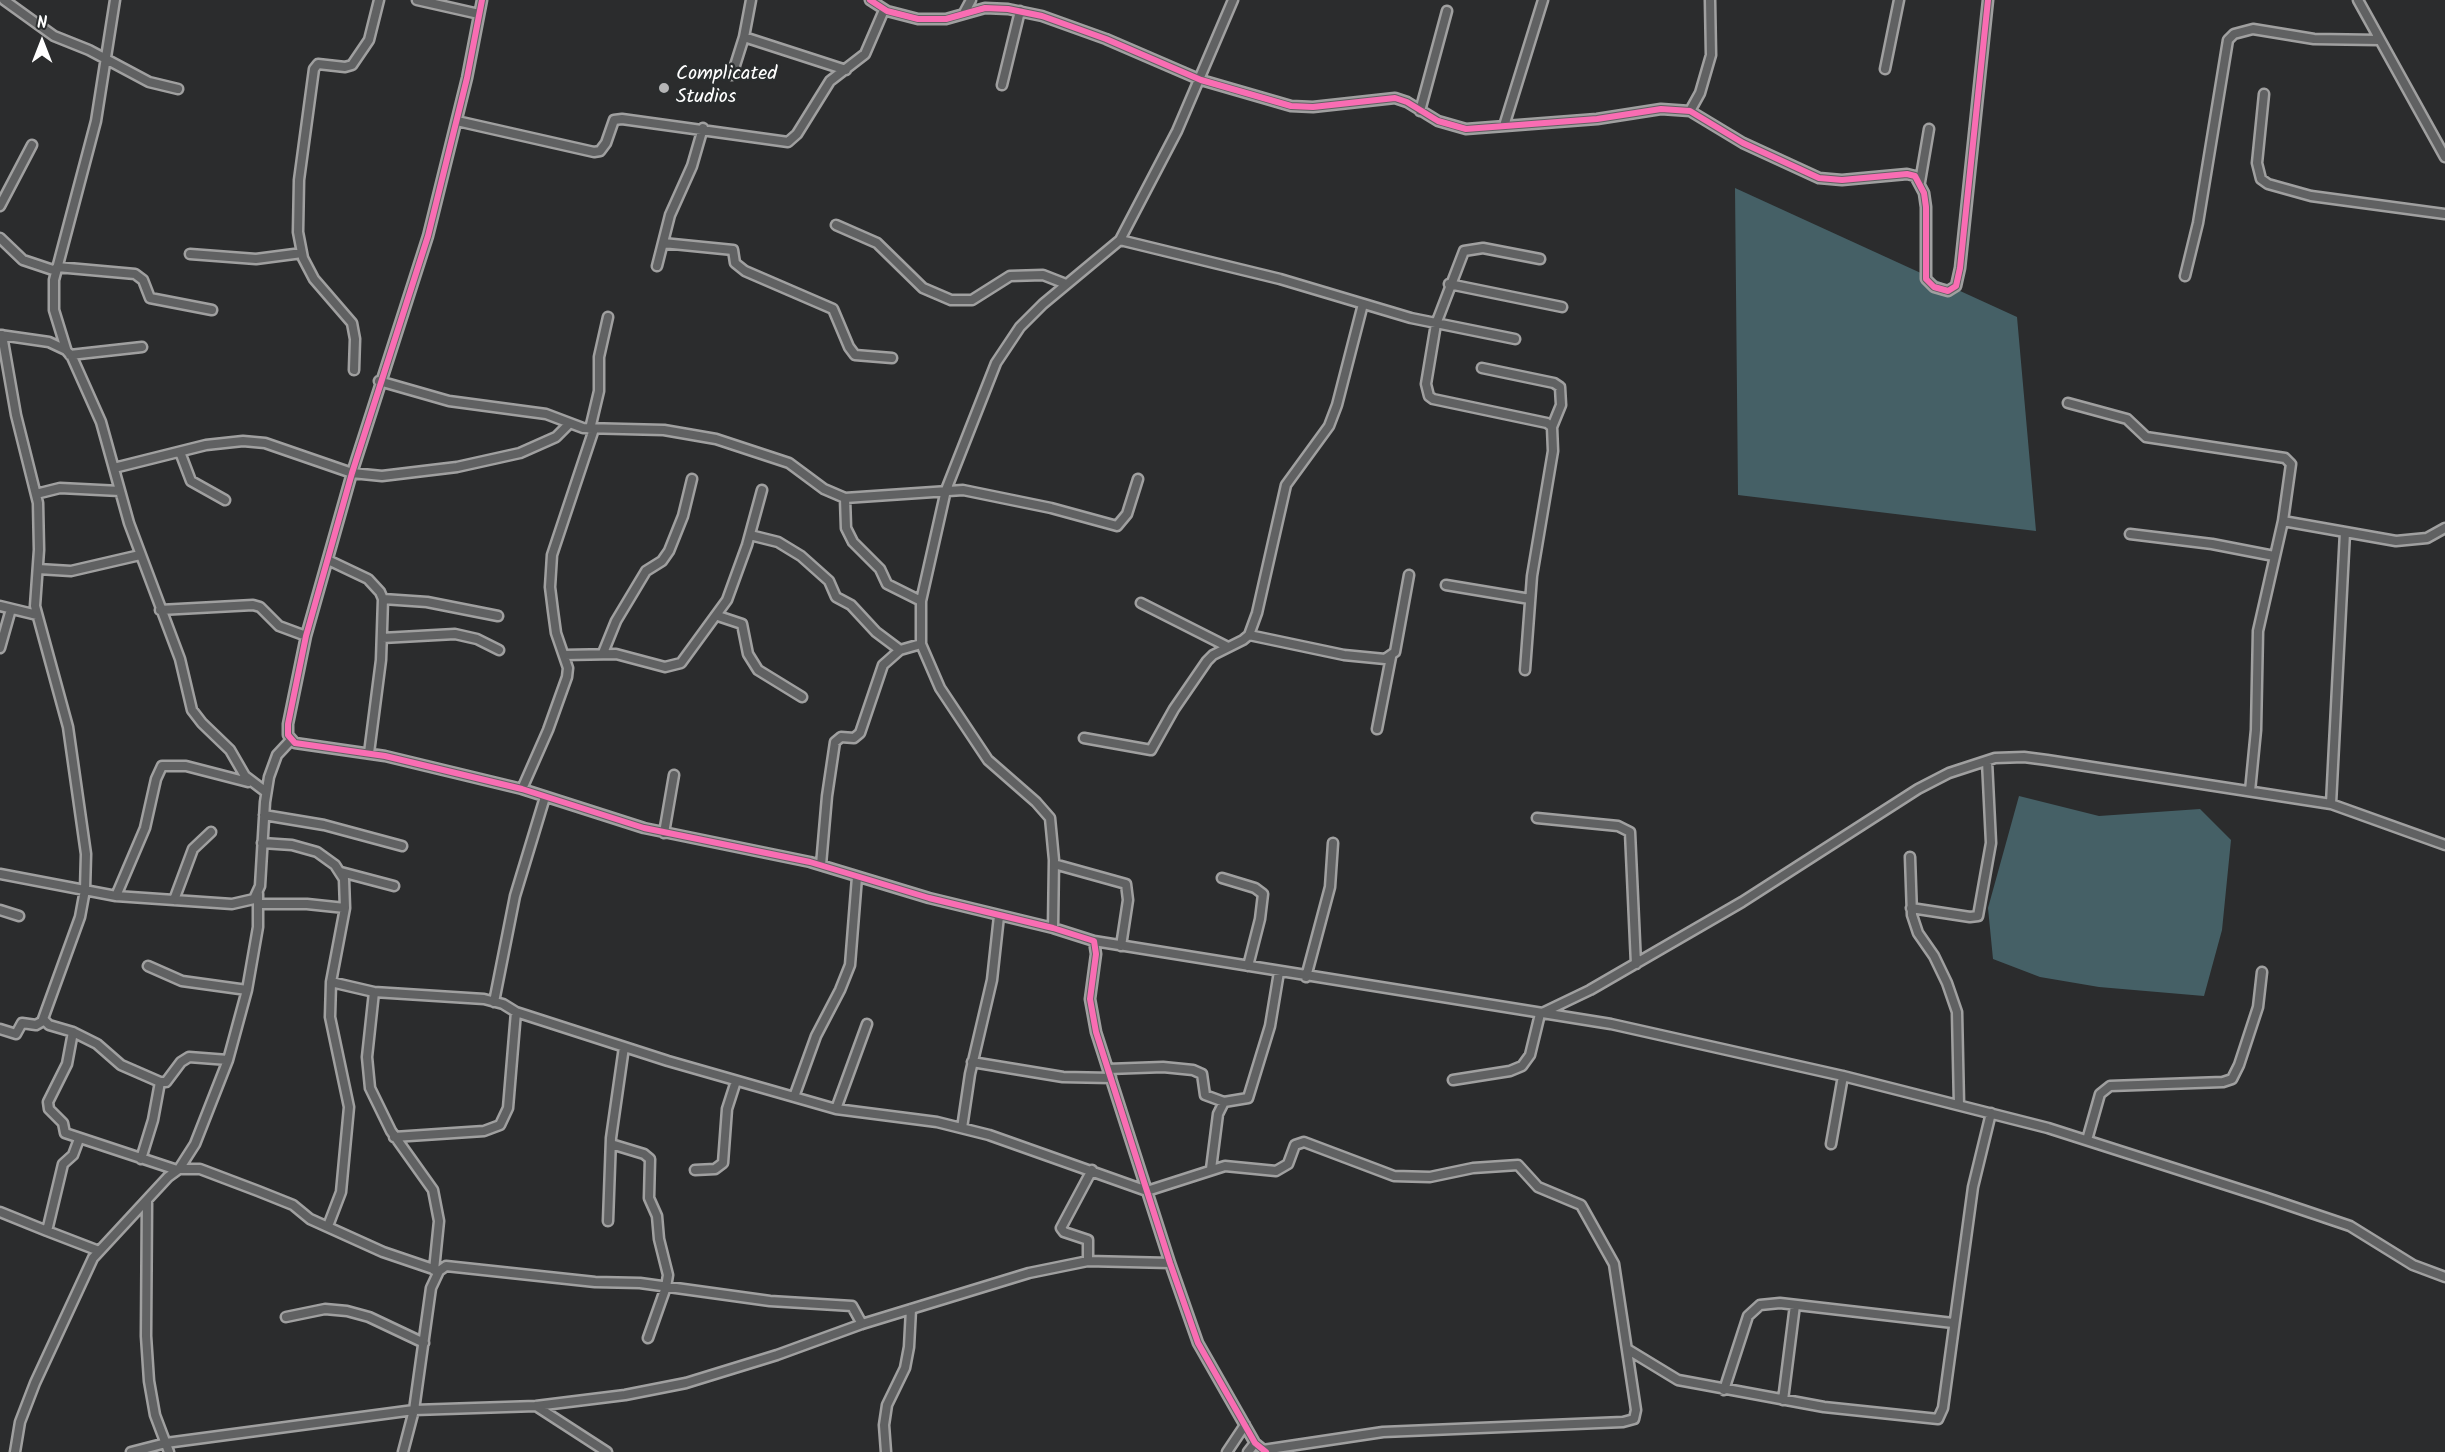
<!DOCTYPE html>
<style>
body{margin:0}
#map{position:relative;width:2445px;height:1452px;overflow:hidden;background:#2b2c2d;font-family:Kalam,sans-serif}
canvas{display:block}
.north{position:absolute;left:12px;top:12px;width:60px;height:60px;-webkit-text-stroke:4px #2a2d2e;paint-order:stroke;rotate:0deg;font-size:16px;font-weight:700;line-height:24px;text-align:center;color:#fff}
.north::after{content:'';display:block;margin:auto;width:21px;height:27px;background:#fff;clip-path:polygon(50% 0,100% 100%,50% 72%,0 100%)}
</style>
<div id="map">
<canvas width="2445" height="1452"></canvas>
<div class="north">N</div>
</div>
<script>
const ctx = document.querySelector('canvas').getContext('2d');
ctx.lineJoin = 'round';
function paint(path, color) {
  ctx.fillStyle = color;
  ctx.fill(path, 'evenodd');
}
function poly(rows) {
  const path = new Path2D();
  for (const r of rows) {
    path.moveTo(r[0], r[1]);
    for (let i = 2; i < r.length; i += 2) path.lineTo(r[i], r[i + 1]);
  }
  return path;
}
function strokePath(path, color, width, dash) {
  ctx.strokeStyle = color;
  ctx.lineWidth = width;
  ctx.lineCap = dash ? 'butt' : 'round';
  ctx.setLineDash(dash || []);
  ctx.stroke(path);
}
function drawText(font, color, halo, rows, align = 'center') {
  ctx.font = font + ' Kalam,sans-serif';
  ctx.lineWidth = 5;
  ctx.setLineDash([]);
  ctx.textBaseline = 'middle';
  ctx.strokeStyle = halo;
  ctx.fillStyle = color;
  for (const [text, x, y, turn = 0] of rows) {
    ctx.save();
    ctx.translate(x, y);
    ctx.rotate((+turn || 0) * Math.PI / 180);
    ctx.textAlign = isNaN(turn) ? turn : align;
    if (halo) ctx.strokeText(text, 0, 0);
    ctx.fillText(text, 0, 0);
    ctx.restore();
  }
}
paint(poly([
 [1735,188,2017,317,2036,531,1738,495],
 [2019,796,2099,816,2200,809,2231,840,2222,930,2204,996,2099,987,2040,977,1993,959,1988,908]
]), '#456066');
const minor = poly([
 [4,0,54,36,89,50,149,82,178,89],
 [417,0,479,14],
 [482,0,467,78,428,236,352,473,306,636,288,724,288,735,295,743,385,756,522,789,644,828,810,862,929,898,1053,928,1094,941,1096,954,1090,999,1096,1032,1170,1263,1198,1343,1255,1443,1266,1452],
 [870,0,887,11,918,19,946,19,985,8,1008,9,1042,16,1106,39,1201,80,1291,106,1313,107,1395,98,1407,102,1438,121,1466,129,1597,119,1661,109,1690,111,1743,143,1819,178,1842,180,1907,174,1915,176,1924,193,1926,207,1926,279,1934,287,1948,291,1956,286,1960,268,1988,0],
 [2358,0,2445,157],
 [964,13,971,0],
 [744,37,846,70],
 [1885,69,1899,0],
 [732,75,744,37,751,0],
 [1002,85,1020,11],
 [2264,94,2257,163,2261,179,2268,184,2311,196,2445,214],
 [1420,111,1447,11],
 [1690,111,1700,93,1711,55,1710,0],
 [457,121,594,152,600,151,606,143,614,120,622,119,788,142,797,134,830,81,865,54,884,10],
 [1504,126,1543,0],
 [1920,182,1929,129],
 [0,206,32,145],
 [836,225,877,243,923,288,951,300,972,300,1010,276,1043,275,1066,284],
 [0,238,23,260,56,271],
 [1120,240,1280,279,1411,318,1515,339],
 [663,243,733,250,735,263,745,271,833,309,849,347,855,355,892,358],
 [190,254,256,259,302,253],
 [657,266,670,215,692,166,703,128],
 [57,267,135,274,143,280,150,298,212,310],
 [2185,276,2198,223,2228,40,2234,34,2253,29,2314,39,2379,40],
 [1449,284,1562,307],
 [0,335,49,342,66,350,72,357,101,422,129,523,180,659,192,710,202,723,230,750,245,776,266,792],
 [2,335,16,415,38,503,39,550,35,606,68,727,86,854,85,890,80,917,43,1019,49,1025,73,1032,97,1044,121,1065,160,1082],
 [66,349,54,310,54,280,96,121,115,0],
 [70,355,142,347],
 [1482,368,1554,383,1560,387,1561,405,1552,427],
 [354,370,355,339,352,323,314,279,303,258,298,232,299,180,314,69,318,64,345,67,352,65,369,40,379,0],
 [379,381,449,401,546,414,583,428,664,430,716,439,789,463,824,489,845,498,963,490,1051,508,1117,526,1127,514,1138,479],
 [2068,403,2127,419,2146,437,2285,458,2291,464,2283,521,2258,631,2256,730,2250,791],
 [590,429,599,391,599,357,608,317],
 [180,452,191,481,225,500],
 [114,468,206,445,243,441,265,443,352,473,382,476,457,467,520,453,556,437,569,424],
 [36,494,60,488,120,491],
 [845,498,846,528,853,542,880,569,887,584,921,601],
 [2283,521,2396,541,2427,538,2445,528],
 [2130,534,2212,544,2274,556],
 [750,535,778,542,801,556,829,581,836,597,851,605,876,632,900,650],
 [328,560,368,579,380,592,383,599,381,660,369,753],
 [38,569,71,571,140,555],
 [1446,585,1530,599],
 [383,599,427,602,498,616],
 [1141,603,1228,647],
 [0,606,37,615],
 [160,610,253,605,260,607,279,626,306,636],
 [718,616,742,624,748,654,758,670,802,697],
 [1249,635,1344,655,1385,659,1395,652,1409,575],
 [382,638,455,634,477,639,499,650],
 [0,648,11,609],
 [603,653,616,621,646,571,662,561,669,551,683,516,692,479],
 [564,655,616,654,665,667,681,663,727,600,747,545,762,490],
 [1525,670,1532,576,1553,451,1552,427,1547,423,1433,399,1429,396,1426,384,1436,324,1464,251,1483,248,1540,259],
 [1377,729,1391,657],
 [1084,738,1151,750,1174,709,1207,661,1213,655,1243,640,1249,635,1257,613,1286,485,1329,426,1337,405,1363,304],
 [522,789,548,730,567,677,568,668,556,633,553,611,550,587,552,555,594,429],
 [2331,804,2345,532],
 [264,815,324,825,402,846],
 [1537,818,1618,826,1630,832,1636,964],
 [664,833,674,775],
 [262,843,292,845,317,852,335,865,344,879,345,908,331,982,330,1017,349,1107,341,1192,328,1226],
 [1910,857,1912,915,1918,933,1934,956,1947,983,1957,1012,1959,1105],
 [1054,864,1126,884,1128,900,1121,946],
 [821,865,827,796,835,742,841,737,854,738,860,733,883,665,900,650,921,644],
 [341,872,394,886],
 [0,874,116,896,232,904,254,899,260,886,265,802,269,777,277,755,291,740],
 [1222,878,1255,888,1263,894,1260,919,1248,966],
 [116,896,145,828,156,779,162,766,186,766,248,782],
 [174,900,193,849,211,832],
 [260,904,307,904,345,908],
 [1911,908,1970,917,1978,916,1991,843,1987,761],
 [0,910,19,916],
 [1053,928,1054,860,1050,818,1036,802,988,760,940,688,921,644,921,601,946,490,996,363,1020,327,1043,304,1120,240,1177,131,1233,0],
 [1094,941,1611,1024,1843,1076,2048,1128,2267,1198,2350,1226,2413,1265,2445,1277],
 [148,966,182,981,247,990],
 [1306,977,1330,887,1333,843],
 [331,982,374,992,484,999,503,1004,516,1012,508,1108,500,1125,484,1131,394,1137],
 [374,992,367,1057,370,1088,391,1131,433,1190,439,1221,434,1270],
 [494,1002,515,896,545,797],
 [516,1012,668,1061,836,1109,937,1122,989,1135,1147,1191,1225,1166,1276,1171,1288,1164,1295,1145,1304,1142,1394,1176,1430,1177,1473,1168,1518,1165,1538,1187,1581,1205,1614,1264,1636,1410,1634,1419,1623,1422,1383,1432,1263,1450],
 [0,1029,16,1034,22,1023,36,1025,43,1021],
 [73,1032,67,1064,48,1102,49,1109,63,1123,65,1133,177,1170],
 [972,1062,1063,1077,1111,1078],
 [1108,1069,1163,1067,1193,1070,1202,1074,1205,1095,1224,1102],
 [1453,1080,1510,1071,1522,1066,1530,1055,1540,1014,1590,990,1742,902,1918,789,1949,773,1995,758,2024,757,2047,760,2331,804,2445,845],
 [794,1097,816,1036,840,990,850,965,857,877],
 [836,1109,867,1024],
 [962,1128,970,1074,992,980,999,916],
 [2087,1140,2100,1094,2110,1086,2223,1082,2232,1079,2239,1065,2258,1007,2262,972],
 [611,1144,644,1154,650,1159,649,1198,657,1216,659,1239,668,1275,666,1287,648,1338],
 [1831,1144,1843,1076],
 [141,1159,153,1120,160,1082,166,1082,181,1062,189,1057,228,1060],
 [179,1169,195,1144,228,1060,247,990,258,927,258,894],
 [1211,1169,1218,1114,1224,1102,1248,1098,1270,1026,1279,972],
 [695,1170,715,1169,723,1163,727,1109,736,1081],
 [147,1201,146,1336,149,1381,155,1415,169,1452],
 [0,1212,47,1231,63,1164,73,1155,79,1139],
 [608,1221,611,1138,624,1047],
 [47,1231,99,1251],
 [1088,1261,1088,1240,1064,1232,1061,1228,1092,1170],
 [286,1317,325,1309,347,1311,369,1317,424,1343],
 [1627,1349,1678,1380,1824,1407,1938,1419,1943,1408,1973,1187,1991,1113],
 [1724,1390,1748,1316,1760,1305,1780,1303,1953,1323],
 [1783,1400,1795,1305],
 [536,1406,607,1452],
 [15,1452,20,1422,35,1383,93,1258,168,1177,179,1169,200,1169,258,1191,293,1205,310,1219,383,1252,439,1271],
 [131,1452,166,1443,414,1410,536,1406,625,1395,686,1383,777,1355,862,1324,1029,1273,1088,1261,1170,1263],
 [403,1452,414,1410,431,1288,439,1271,446,1266,595,1282,640,1283,770,1301,852,1306,862,1324],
 [886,1452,884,1425,887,1405,905,1368,909,1347,911,1309],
 [1227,1452,1245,1425],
 [1248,1452,1255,1443]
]);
strokePath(minor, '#a0a0a0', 13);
strokePath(minor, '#606162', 8);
strokePath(poly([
 [482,0,467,78,428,236,352,473,306,636,288,724,288,735,295,743,385,756,522,789,644,828,810,862,929,898,1053,928,1094,941,1096,954,1090,999,1096,1032,1170,1263,1198,1343,1255,1443,1266,1452],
 [870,0,887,11,918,19,946,19,985,8,1008,9,1042,16,1106,39,1201,80,1291,106,1313,107,1395,98,1407,102,1438,121,1466,129,1597,119,1661,109,1690,111,1743,143,1819,178,1842,180,1907,174,1915,176,1924,193,1926,207,1926,279,1934,287,1948,291,1956,286,1960,268,1988,0]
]), '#f96db3', 6);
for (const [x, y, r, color] of [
 [664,88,6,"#b5b5b6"]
]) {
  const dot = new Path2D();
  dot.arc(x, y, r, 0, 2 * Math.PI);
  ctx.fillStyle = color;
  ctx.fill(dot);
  strokePath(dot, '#2a2d2e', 2);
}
drawText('20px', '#fff', '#2a2d2e', [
 ["Complicated",676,76],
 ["Studios",676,99]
], 'left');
</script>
